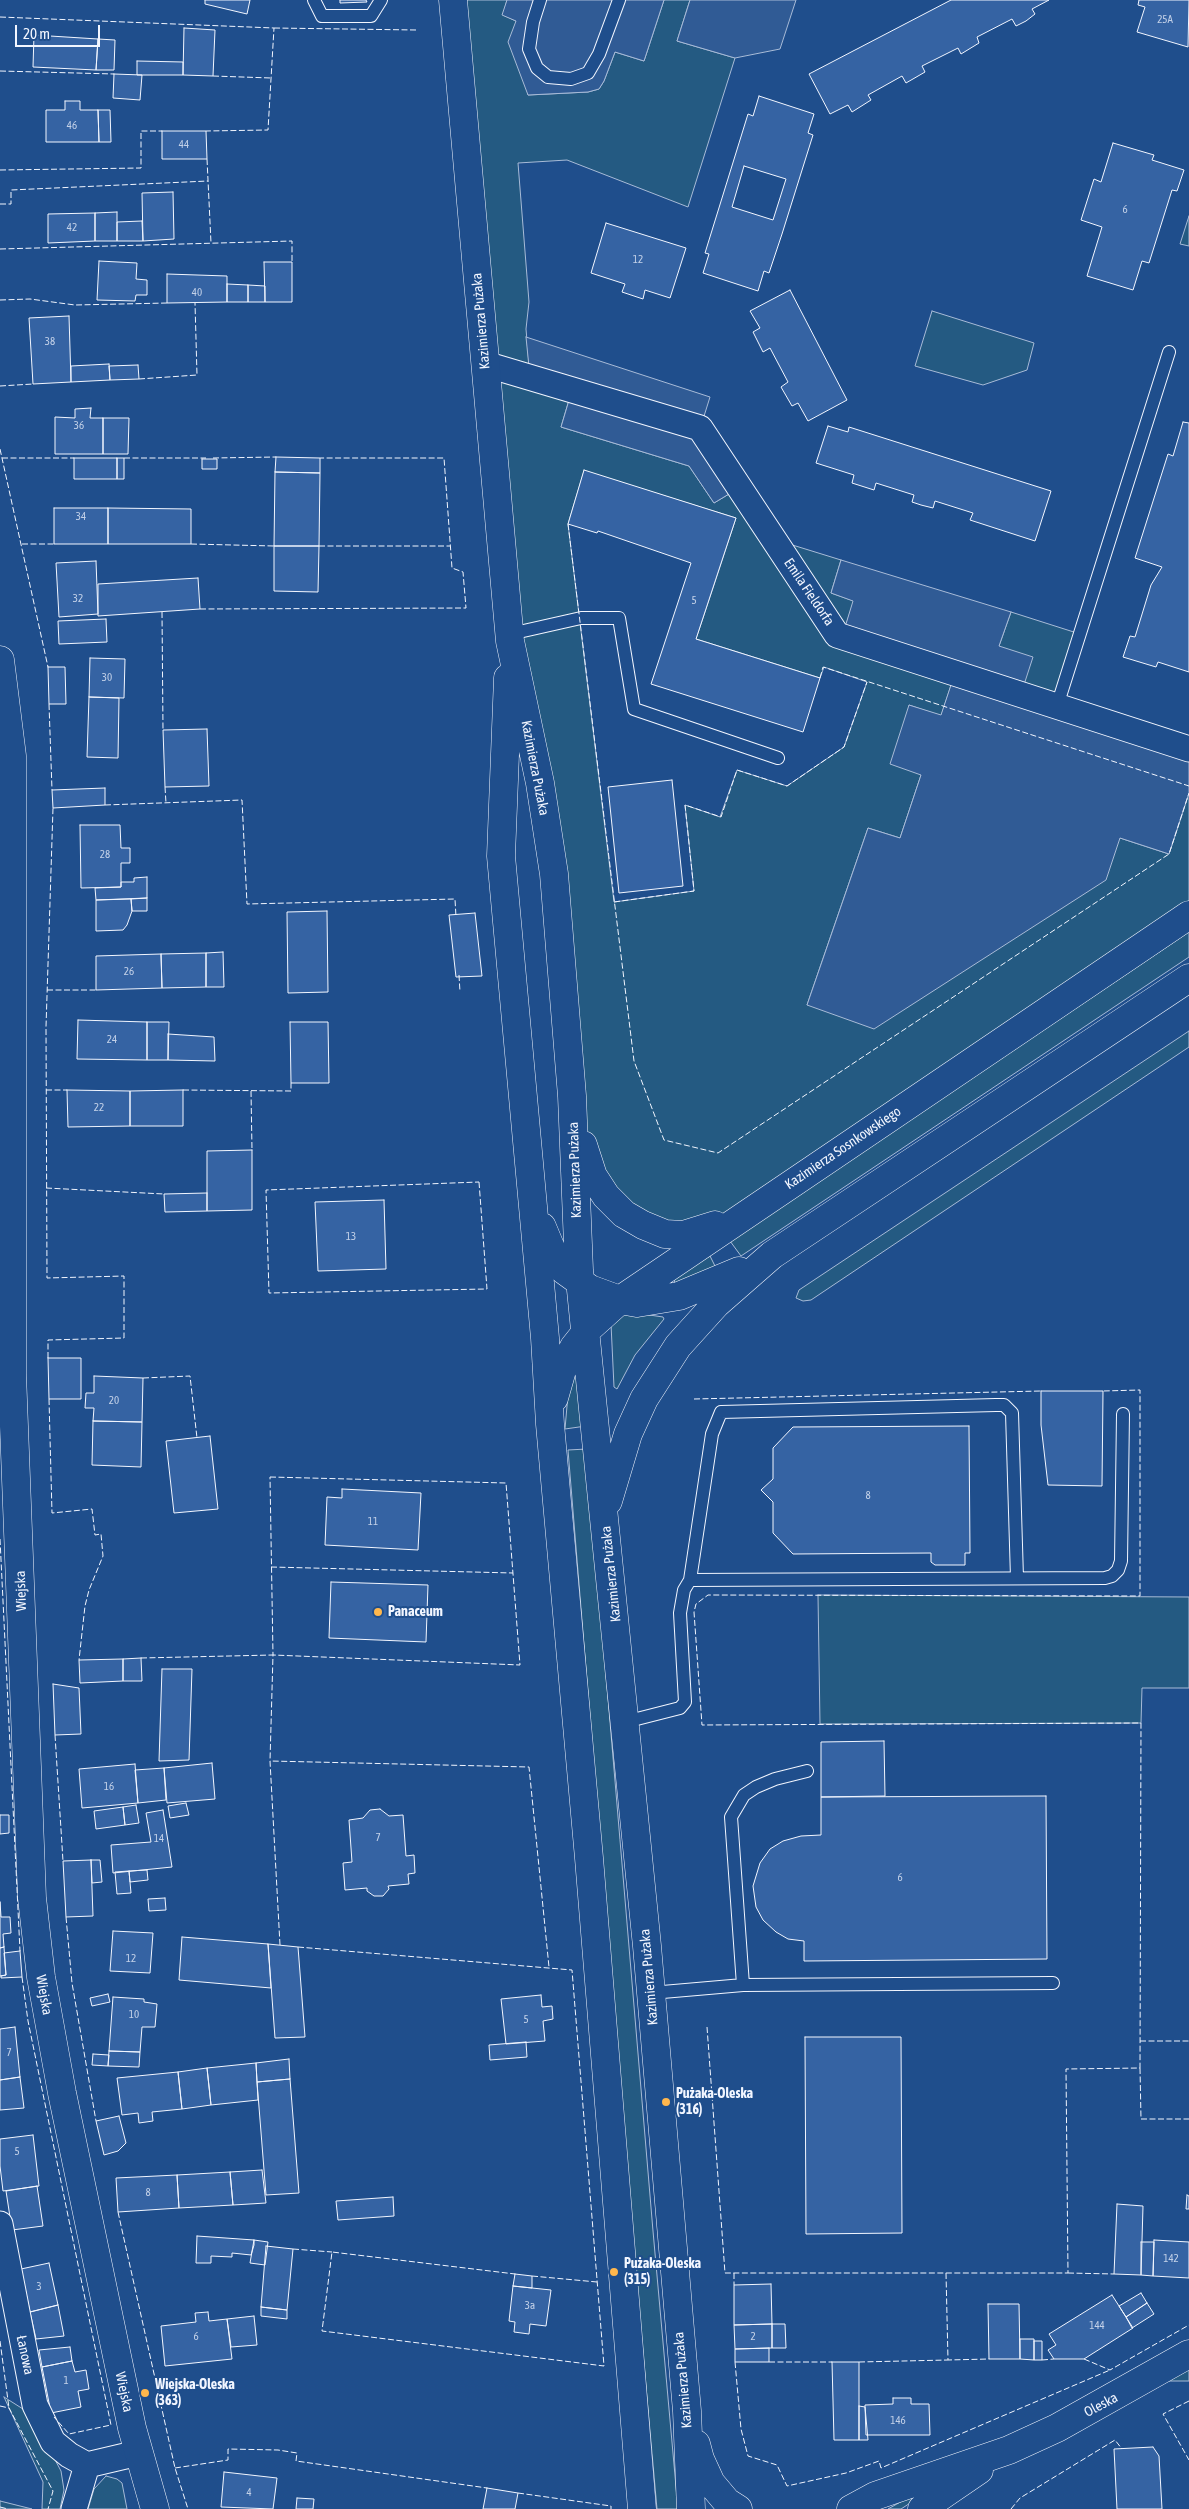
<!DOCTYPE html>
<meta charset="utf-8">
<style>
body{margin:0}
#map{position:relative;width:1189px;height:2509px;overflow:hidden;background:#1f4e8c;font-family:"Asap Condensed",sans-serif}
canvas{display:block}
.scale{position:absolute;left:15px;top:25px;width:85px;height:22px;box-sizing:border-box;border:2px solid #f2f6ff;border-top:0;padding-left:6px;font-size:15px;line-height:18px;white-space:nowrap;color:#f2f6ff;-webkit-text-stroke:4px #1f4e8c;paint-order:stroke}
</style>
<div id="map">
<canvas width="1189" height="2509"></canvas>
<div class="scale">20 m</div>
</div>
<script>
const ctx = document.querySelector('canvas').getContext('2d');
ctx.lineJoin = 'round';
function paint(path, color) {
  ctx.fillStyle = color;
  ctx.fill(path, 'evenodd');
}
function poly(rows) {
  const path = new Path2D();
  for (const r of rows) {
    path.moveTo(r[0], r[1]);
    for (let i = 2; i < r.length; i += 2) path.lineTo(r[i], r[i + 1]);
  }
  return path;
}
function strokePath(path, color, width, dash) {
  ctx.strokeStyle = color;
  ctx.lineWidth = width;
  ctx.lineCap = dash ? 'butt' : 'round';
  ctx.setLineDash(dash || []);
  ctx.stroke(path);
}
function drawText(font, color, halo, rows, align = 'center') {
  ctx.font = font + ' "Asap Condensed",sans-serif';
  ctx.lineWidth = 4;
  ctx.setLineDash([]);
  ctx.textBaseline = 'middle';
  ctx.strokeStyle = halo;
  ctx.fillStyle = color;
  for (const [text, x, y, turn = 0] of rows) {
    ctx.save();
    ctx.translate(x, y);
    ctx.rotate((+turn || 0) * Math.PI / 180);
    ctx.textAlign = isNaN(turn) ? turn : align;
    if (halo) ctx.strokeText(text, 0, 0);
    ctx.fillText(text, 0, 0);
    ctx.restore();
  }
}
const green = poly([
 [453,0,507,0,503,15,516,21,528,95,588,92,599,89,604,81,615,52,644,61,664,0,690,0,677,41,735,58,688,207,567,160,518,163,529,302,526,329,530,376,572,390,561,427,689,466,714,503,739,488,773,539,841,560,831,593,854,601,842,636,955,673,941,716,909,705,921,775,900,838,868,828,807,1005,1120,838,1169,854,1189,793,1189,915,751,1210,665,1234,593,1176,510,641,453,0],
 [584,471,736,518,696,639,820,678,824,667,867,682,844,747,787,786,737,770,720,817,685,805,694,891,614,902,568,524,584,471],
 [1189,216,1189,246,1180,244,1189,216],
 [932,311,1034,343,1027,370,983,385,915,366,932,311],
 [1011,612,1080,634,1057,706,1021,694,999,646,1011,612],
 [1189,932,1189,957,741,1256,730,1241,1189,932],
 [1189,1031,1189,1047,811,1300,803,1301,796,1298,799,1290,1189,1031],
 [710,1256,718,1272,676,1285,673,1278,710,1256],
 [636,1313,663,1317,664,1319,635,1355,617,1389,614,1387,611,1324,617,1315,636,1313],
 [576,1373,586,1426,565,1429,569,1383,576,1373],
 [587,1449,653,2231,678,2509,657,2509,634,2253,568,1450,587,1449],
 [818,1595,1189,1597,1189,1688,1142,1688,1141,1723,820,1724,818,1595],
 [1189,2354,1189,2381,1145,2381,1189,2354],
 [4,2397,23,2409,43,2437,61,2471,64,2490,60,2509,42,2509,43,2482,4,2397],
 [106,2476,117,2479,122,2483,127,2509,88,2509,94,2489,106,2476],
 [911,2496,921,2496,901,2509,888,2509,911,2496],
 [0,2501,32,2509,0,2509,0,2501]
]);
paint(green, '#245a82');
strokePath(green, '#a8bbd7', 1);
const parking = poly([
 [507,0,664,0,644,61,615,52,604,81,599,89,588,92,528,95,508,42,516,21,502,15,507,0],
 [690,0,796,0,780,49,735,58,677,41,690,0],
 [526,337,710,397,700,429,739,488,714,503,689,466,561,427,572,390,530,377,526,337],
 [841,560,1011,612,999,646,1033,657,1021,694,1189,749,1189,793,1169,854,1120,838,1106,880,874,1029,807,1005,868,828,900,838,921,775,890,764,909,705,941,715,955,673,842,637,853,601,831,593,841,560]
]);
paint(parking, '#305b95');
strokePath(parking, '#a8bbd7', 1);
const building = poly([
 [205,0,250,0,247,14,205,4,205,0],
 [340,0,366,0,367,2,340,3,340,0],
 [951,0,1049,0,1032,9,1035,14,1026,21,1016,26,1012,19,977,37,979,43,961,54,958,48,922,66,925,72,906,83,902,76,868,95,871,100,852,112,848,105,830,114,809,74,951,0],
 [1139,0,1189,0,1188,47,1137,32,1145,7,1138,5,1139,0],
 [184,28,215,30,213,76,183,75,184,28],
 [34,35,98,39,96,70,33,67,34,35],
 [98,39,115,40,114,70,96,70,98,39],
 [137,61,183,62,183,75,137,75,137,61],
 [114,74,142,75,140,100,113,98,114,74],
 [759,96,814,114,808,133,813,135,782,234,769,273,764,271,758,291,703,273,709,254,705,253,748,114,753,116,759,96],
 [744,166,786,179,773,220,732,207,744,166],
 [65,101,80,101,80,110,98,110,99,142,46,142,46,110,65,110,65,101],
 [98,110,110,110,111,142,99,142,98,110],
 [162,131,206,131,207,159,162,159,162,131],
 [1113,143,1154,155,1152,160,1184,170,1177,191,1172,190,1149,263,1142,261,1133,290,1087,276,1102,227,1081,220,1094,179,1101,182,1113,143],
 [173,192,174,239,143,241,142,193,173,192],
 [117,212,117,241,95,241,95,213,117,212],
 [95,213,95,241,48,243,48,214,95,213],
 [142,221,143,241,117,241,117,222,142,221],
 [606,223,686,248,670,298,645,290,643,299,622,292,625,284,591,273,606,223],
 [99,261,137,263,136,279,147,280,147,295,136,295,135,301,97,300,99,261],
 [264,262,292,262,292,302,265,302,264,262],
 [167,274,227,276,227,302,167,303,167,274],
 [227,284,248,285,248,302,227,302,227,284],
 [248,285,265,286,265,302,248,302,248,285],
 [790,290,847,400,808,421,798,403,792,406,781,387,788,382,770,348,763,352,753,332,760,328,750,311,790,290],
 [69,316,71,382,33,384,29,318,69,316],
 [109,364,110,380,71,382,71,366,109,364],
 [138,365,139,379,110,380,109,366,138,365],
 [91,408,90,418,103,418,103,454,55,454,55,417,75,418,75,409,91,408],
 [103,418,129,418,128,454,103,454,103,418],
 [1183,422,1189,423,1189,672,1158,662,1156,667,1123,657,1130,636,1135,637,1151,585,1162,567,1135,558,1168,454,1173,456,1183,422],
 [828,426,848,432,849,427,1051,491,1035,541,970,520,973,513,935,501,933,508,921,505,912,502,914,495,876,483,874,490,852,483,854,475,816,463,828,426],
 [276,457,320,458,320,473,275,472,276,457],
 [74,458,117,458,117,479,74,479,74,458],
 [117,458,124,458,124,479,117,479,117,458],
 [202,459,217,459,217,469,202,469,202,459],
 [584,470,736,518,696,639,820,678,803,732,651,684,691,563,598,531,597,533,568,524,584,470],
 [275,472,320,473,319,546,274,546,275,472],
 [54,508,108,508,108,544,54,544,54,508],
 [108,508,191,509,191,544,108,544,108,508],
 [274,546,319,546,318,592,274,591,274,546],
 [96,561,98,614,59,617,56,563,96,561],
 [198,578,200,609,98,616,98,584,198,578],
 [106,619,107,642,59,644,58,621,106,619],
 [90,658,125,659,124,698,89,697,90,658],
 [48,667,65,667,66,704,49,704,48,667],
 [89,697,119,698,118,758,87,757,89,697],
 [207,729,209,786,165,787,163,730,207,729],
 [672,780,683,886,619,893,608,787,672,780],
 [105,788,105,805,53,808,52,790,105,788],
 [80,825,120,825,121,848,130,848,130,863,121,863,121,887,81,888,80,825],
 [147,877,147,898,96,900,95,888,121,887,121,882,134,882,134,878,147,877],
 [147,898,147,911,132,911,131,899,147,898],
 [131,899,132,911,127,925,123,930,96,931,96,900,131,899],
 [327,911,328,992,288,993,287,912,327,911],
 [475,913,482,976,456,977,449,915,475,913],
 [223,952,224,987,206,987,206,953,223,952],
 [206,953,206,987,162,988,161,954,206,953],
 [161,954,162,988,96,990,96,956,161,954],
 [78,1020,147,1022,147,1060,77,1059,78,1020],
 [147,1022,169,1022,168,1060,147,1060,147,1022],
 [290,1022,328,1022,329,1083,291,1083,290,1022],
 [168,1034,214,1037,215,1061,168,1060,168,1034],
 [67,1090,130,1091,130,1126,68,1127,67,1090],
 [183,1090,183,1126,130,1126,130,1091,183,1090],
 [252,1150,252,1210,207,1211,207,1151,252,1150],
 [207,1193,207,1211,165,1212,164,1194,207,1193],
 [384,1200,386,1269,318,1271,315,1202,384,1200],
 [48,1358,81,1358,81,1399,49,1399,48,1358],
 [94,1376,143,1378,142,1422,93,1421,94,1408,85,1408,86,1393,94,1393,94,1376],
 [1041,1391,1103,1391,1102,1486,1048,1485,1041,1425,1041,1391],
 [93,1421,142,1422,141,1467,92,1465,93,1421],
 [969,1426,970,1553,965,1553,965,1565,935,1565,931,1562,931,1553,793,1554,773,1533,773,1502,761,1490,773,1479,773,1448,793,1427,969,1426],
 [210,1436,218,1509,174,1513,166,1441,210,1436],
 [342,1489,421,1493,418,1550,325,1545,327,1497,342,1498,342,1489],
 [331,1582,428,1585,426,1642,329,1638,331,1582],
 [141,1658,142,1681,123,1681,123,1659,141,1658],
 [123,1659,123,1681,80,1683,79,1660,123,1659],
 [162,1669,192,1669,189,1760,159,1761,162,1669],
 [53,1684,79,1688,81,1734,55,1735,53,1684],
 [884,1741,885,1796,821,1797,821,1742,884,1741],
 [212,1763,215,1799,167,1803,164,1768,212,1763],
 [135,1764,138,1803,82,1808,79,1769,135,1764],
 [164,1768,166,1800,138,1803,135,1770,164,1768],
 [1046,1796,1047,1959,804,1961,804,1941,788,1939,776,1932,763,1920,756,1907,753,1886,760,1863,770,1849,783,1841,801,1836,821,1835,821,1797,1046,1796],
 [186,1803,189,1815,170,1818,168,1806,186,1803],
 [136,1805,139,1823,125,1825,123,1807,136,1805],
 [123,1807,125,1825,96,1829,94,1811,123,1807],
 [380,1809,389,1816,403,1815,406,1856,414,1855,415,1873,408,1874,409,1884,388,1886,389,1889,383,1896,374,1896,367,1891,367,1888,345,1890,343,1863,352,1862,349,1820,363,1818,370,1810,380,1809],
 [163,1810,172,1867,113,1873,111,1845,151,1842,146,1813,163,1810],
 [0,1815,9,1815,9,1833,0,1834,0,1815],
 [91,1860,100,1860,102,1882,92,1883,91,1860],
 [91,1860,93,1916,66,1917,63,1861,91,1860],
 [147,1870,148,1880,130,1882,129,1871,147,1870],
 [129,1871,131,1893,117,1894,115,1872,129,1871],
 [165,1898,166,1910,149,1911,148,1899,165,1898],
 [0,1902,1,1917,10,1917,11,1933,3,1934,4,1947,0,1948,0,1902],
 [113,1931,153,1933,150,1973,110,1971,113,1931],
 [182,1937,268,1944,271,1988,179,1980,182,1937],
 [268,1944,298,1947,305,2037,275,2038,268,1944],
 [4,1947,6,1975,0,1976,0,1948,4,1947],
 [20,1951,22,1977,1,1978,1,1976,6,1975,4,1953,20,1951],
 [108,1994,110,2002,92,2006,90,1998,108,1994],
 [541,1995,542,2007,552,2006,553,2019,543,2021,545,2041,506,2044,501,1999,541,1995],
 [113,1997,144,1999,144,2002,157,2004,155,2027,142,2027,140,2052,109,2051,113,1997],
 [15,2027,20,2077,0,2080,0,2029,15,2027],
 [805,2037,901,2037,902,2233,806,2234,805,2037],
 [526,2042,527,2057,490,2060,489,2045,526,2042],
 [109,2051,140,2052,139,2067,108,2066,109,2051],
 [93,2054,109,2055,108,2066,92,2065,93,2054],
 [289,2059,290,2079,257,2082,256,2063,289,2059],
 [256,2063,258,2100,211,2105,207,2068,256,2063],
 [207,2068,211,2105,182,2109,178,2072,207,2068],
 [178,2072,182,2109,152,2112,153,2121,139,2123,138,2113,122,2115,117,2078,178,2072],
 [20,2077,24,2108,0,2110,0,2080,20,2077],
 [290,2079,299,2193,266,2195,257,2082,290,2079],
 [119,2116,126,2143,118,2151,104,2155,96,2121,119,2116],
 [33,2135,39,2186,3,2191,0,2166,0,2139,33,2135],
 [262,2170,266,2203,233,2205,230,2172,262,2170],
 [230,2172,233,2205,179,2208,177,2175,230,2172],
 [177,2175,179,2208,118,2212,116,2178,177,2175],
 [37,2186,43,2226,12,2230,6,2191,37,2186],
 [1187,2195,1189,2196,1189,2209,1186,2209,1187,2195],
 [393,2197,394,2216,338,2220,336,2201,393,2197],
 [1117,2204,1143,2206,1141,2275,1114,2274,1117,2204],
 [197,2236,254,2240,254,2245,251,2255,232,2253,232,2257,211,2256,211,2263,196,2263,197,2236],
 [254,2240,268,2242,265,2265,250,2263,254,2240],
 [1154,2240,1189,2242,1189,2278,1153,2276,1154,2240],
 [1141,2242,1154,2242,1153,2276,1141,2275,1141,2242],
 [266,2246,293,2249,287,2310,261,2307,266,2246],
 [49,2263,58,2305,30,2312,21,2269,49,2263],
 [515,2274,532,2276,532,2288,513,2286,515,2274],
 [771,2284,772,2324,734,2325,734,2285,771,2284],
 [513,2286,551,2290,546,2326,530,2324,529,2334,514,2332,515,2322,509,2321,513,2286],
 [1141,2293,1147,2303,1126,2317,1119,2306,1141,2293],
 [1112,2295,1133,2328,1084,2359,1054,2359,1048,2350,1056,2345,1049,2334,1112,2295],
 [1147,2303,1154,2314,1132,2328,1126,2317,1147,2303],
 [988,2304,1019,2304,1020,2359,989,2359,988,2304],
 [58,2305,64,2336,36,2339,30,2312,58,2305],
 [261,2307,287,2310,287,2319,261,2316,261,2307],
 [208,2312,209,2321,227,2319,232,2359,165,2366,161,2326,196,2322,195,2313,208,2312],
 [254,2316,257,2345,231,2347,227,2319,254,2316],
 [772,2324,772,2348,735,2349,734,2325,772,2324],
 [772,2324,785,2324,786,2348,772,2348,772,2324],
 [1020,2339,1034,2339,1034,2360,1020,2359,1020,2339],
 [1034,2341,1042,2341,1042,2360,1034,2360,1034,2341],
 [70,2347,72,2361,42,2367,39,2350,70,2347],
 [769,2348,769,2362,735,2362,735,2349,769,2348],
 [72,2361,75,2372,86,2370,89,2389,78,2391,81,2407,51,2413,42,2367,72,2361],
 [832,2362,859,2362,859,2440,834,2440,832,2362],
 [893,2398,911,2398,911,2404,929,2404,930,2435,866,2435,865,2405,893,2404,893,2398],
 [859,2406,865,2407,868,2440,859,2440,859,2406],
 [1153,2447,1159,2456,1162,2509,1117,2509,1114,2449,1153,2447],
 [224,2472,277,2478,273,2509,221,2507,224,2472],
 [487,2488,518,2493,515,2509,483,2509,487,2488],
 [297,2498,314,2499,313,2509,296,2509,297,2498]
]);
paint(building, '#3563a3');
strokePath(building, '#f2f6ff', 1);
const service = poly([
 [314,0,322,16,371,16,381,0],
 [540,0,533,22,529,49,537,68,548,77,571,79,588,73,599,54,619,0],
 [510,634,581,618,619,618,634,709,778,758],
 [1057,706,1169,352],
 [690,1580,712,1434,721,1412,996,1405,1004,1405,1012,1413,1017,1578],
 [625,1722,680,1708,685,1702,680,1613,684,1590,690,1580,1105,1578,1112,1576,1118,1570,1121,1561,1123,1414],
 [743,1985,731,1817,744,1795,756,1787,775,1779,807,1771],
 [651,1993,743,1985,1053,1983]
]);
const minor = poly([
 [485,364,700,428,837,635,1189,749],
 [0,2224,35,2405,53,2442,69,2455,87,2465],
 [74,2509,87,2465,138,2453]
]);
const tertiary = poly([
 [453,0,510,641,540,783,554,874,572,1096,579,1270,647,1946,687,2411,691,2509],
 [0,660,12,756,12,1374,32,1898,41,1977,62,2093,132,2428,155,2509],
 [508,678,501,856,545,1338,550,1424,589,1858,642,2509],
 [583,1145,593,1176,606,1196,624,1214,643,1225,665,1234,683,1235,715,1225],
 [542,1227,552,1251,565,1271,590,1289,620,1300,637,1303,679,1296,739,1271],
 [554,1398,562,1370,574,1347,590,1327,620,1300,1189,915],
 [608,1501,628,1434,644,1399,678,1346,716,1304,772,1255,1189,978],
 [696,2444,700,2459,711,2483,727,2502,738,2509]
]);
const secondary = poly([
 [851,2509,875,2496,1009,2450,1057,2428,1189,2354],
 [922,2509,979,2470]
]);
strokePath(service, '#f2f6ff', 14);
strokePath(minor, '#f2f6ff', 27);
strokePath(tertiary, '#f2f6ff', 29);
strokePath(secondary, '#f2f6ff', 29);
strokePath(service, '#1f4e8c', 12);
strokePath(minor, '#1f4e8c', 25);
strokePath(tertiary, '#1f4e8c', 28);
strokePath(secondary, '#1f4e8c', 28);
strokePath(poly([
 [0,17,274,28,268,130,206,131],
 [274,28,416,30],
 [0,71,114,74],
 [213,76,271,78],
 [207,159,211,243],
 [0,170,141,168,141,131,162,131],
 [0,204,11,204,11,190,208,181],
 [0,249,292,241,292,262],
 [0,300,30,299,75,305,167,303],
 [139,379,197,375,195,303],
 [0,386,33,384],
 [0,449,48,667],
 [2,458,74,458],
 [124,458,206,458],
 [213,458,276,457],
 [568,524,634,1061,664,1140,718,1153,1169,854,1189,793],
 [22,544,54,544],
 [191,544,274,546],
 [319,546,450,546],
 [200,609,466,608,463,572,452,568,444,458,320,458],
 [162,612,163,730],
 [820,678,823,667,1189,786],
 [49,704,52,790],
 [165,787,166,803],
 [105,805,242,800,247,904,455,899,456,917],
 [614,902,694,891,685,805,721,817,737,770,787,786,844,747,867,682],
 [459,975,460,992],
 [47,990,96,990],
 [46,1090,67,1090],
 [183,1090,291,1091,291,1083],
 [251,1091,252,1150],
 [479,1182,487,1289,269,1293,266,1190,479,1182],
 [46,1188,164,1194],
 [48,1358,48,1340,124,1338,124,1276,47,1278,46,1027,53,808],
 [143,1378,190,1376,197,1438],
 [49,1399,52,1513,92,1509,95,1535,101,1534,103,1556,89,1590,85,1606,79,1660],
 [694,1399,1041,1391],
 [270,1477,506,1483,520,1665,273,1655,270,1477],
 [0,1539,20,1951],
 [271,1567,513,1573],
 [141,1658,273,1655,270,1761],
 [55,1735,63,1861],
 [66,1917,72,1983,96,2121],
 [280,1945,270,1761,529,1767,549,1967],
 [298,1947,572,1970,604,2366,322,2331,332,2252,515,2274],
 [22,1977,28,2021,111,2425,69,2434,54,2417],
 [707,2027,725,2273,1068,2273,1066,2069,1140,2068,1141,1723,702,1725,694,1612,696,1604,708,1595,1140,1596,1140,1390,1103,1391],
 [1140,2041,1189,2041],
 [1140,2068,1141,2119,1189,2119],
 [118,2212,175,2468,188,2509],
 [293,2249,332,2252],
 [734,2273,734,2285],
 [946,2273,948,2360,989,2359],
 [1068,2273,1114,2274],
 [532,2276,597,2282],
 [0,2341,9,2408],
 [1084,2359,1110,2370,1189,2325],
 [1042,2360,1054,2359],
 [735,2362,741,2429,748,2456,777,2465,787,2486,846,2473,879,2461,881,2468,1110,2370],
 [769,2362,832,2362],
 [859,2362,948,2360],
 [1189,2401,1163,2414,1189,2460],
 [0,2406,9,2408,53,2491,48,2509],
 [175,2468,228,2460,228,2449,278,2450,297,2453,296,2461,487,2488],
 [518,2493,611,2506,611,2509],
 [0,2507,8,2509],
 [1011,2509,1020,2498,1115,2440,1122,2449]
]), '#f2f6ff', 1, [6, 2.5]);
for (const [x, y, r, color] of [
 [378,1612,5,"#ffb74d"],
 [666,2102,5,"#ffb74d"],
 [614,2272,5,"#ffb74d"],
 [145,2393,5,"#ffb74d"]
]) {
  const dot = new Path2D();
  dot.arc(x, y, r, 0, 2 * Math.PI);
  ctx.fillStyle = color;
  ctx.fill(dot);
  strokePath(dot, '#1f4e8c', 2);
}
drawText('11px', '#c3d1e8', null, [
 ["25A",1165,20],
 ["46",72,126],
 ["44",184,145],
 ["6",1125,210],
 ["42",72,228],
 ["12",638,260],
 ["40",197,293],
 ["38",50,342],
 ["36",79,426],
 ["34",81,517],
 ["32",78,599],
 ["5",694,601],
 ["30",107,678],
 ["28",105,855],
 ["26",129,972],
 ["24",112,1040],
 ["22",99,1108],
 ["13",351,1237],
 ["20",114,1401],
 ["8",868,1496],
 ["11",373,1522],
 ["16",109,1787],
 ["7",378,1838],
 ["14",159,1839],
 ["6",900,1878],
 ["12",131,1959],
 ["10",134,2015],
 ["5",526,2020],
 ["7",9,2053],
 ["5",17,2152],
 ["8",148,2193],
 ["142",1171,2259],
 ["3",39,2287],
 ["3a",530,2306],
 ["144",1097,2326],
 ["6",196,2337],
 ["2",753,2337],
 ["1",66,2381],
 ["146",898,2421],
 ["4",249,2493]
]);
drawText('14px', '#f2f6ff', '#1f4e8c', [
 ["Kazimierza Pużaka",481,321,-95],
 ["Emila Fieldorfa",809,592,56],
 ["Kazimierza Pużaka",535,768,79],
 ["Kazimierza Sosnkowskiego",843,1148,-34],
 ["Kazimierza Pużaka",575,1170,-92],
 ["Kazimierza Pużaka",611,1574,-96],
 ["Wiejska",21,1591,-92],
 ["Kazimierza Pużaka",649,1977,-95],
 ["Wiejska",44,1995,80],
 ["Łanowa",25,2355,78],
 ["Kazimierza Pużaka",683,2380,-95],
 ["Wiejska",124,2392,78],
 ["Oleska",1101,2405,-28]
]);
drawText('bold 14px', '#f2f6ff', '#1f4e8c', [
 ["Panaceum",388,1612],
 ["Pużaka-Oleska",676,2094],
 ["(316)",676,2110],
 ["Pużaka-Oleska",624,2264],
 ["(315)",624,2280],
 ["Wiejska-Oleska",155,2385],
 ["(363)",155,2401]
], 'left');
</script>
